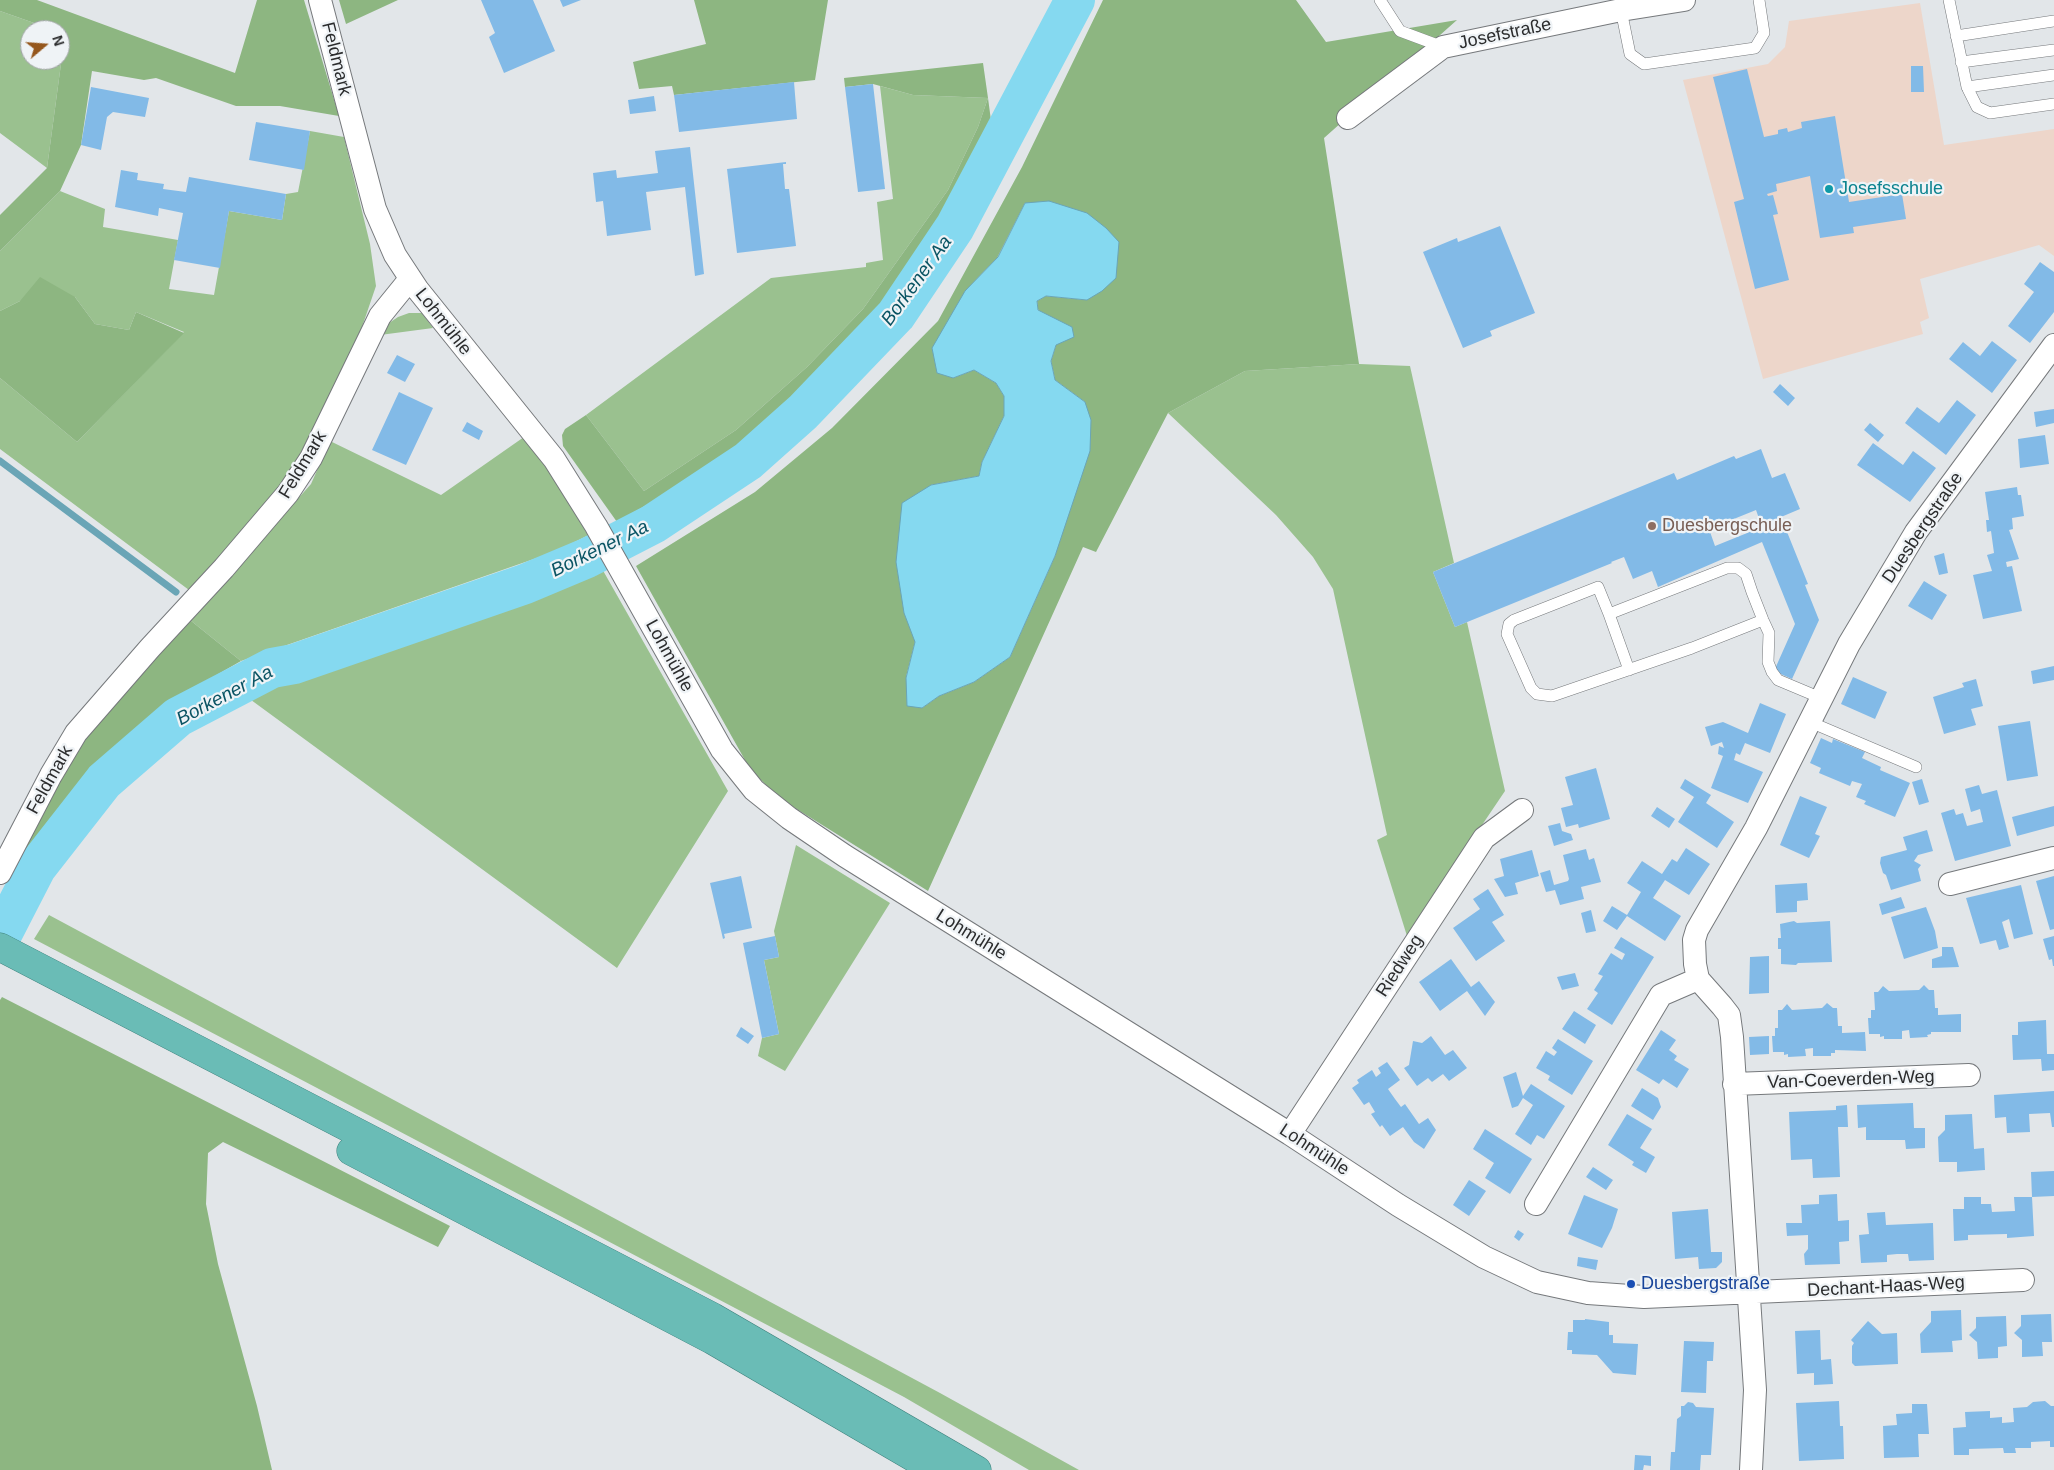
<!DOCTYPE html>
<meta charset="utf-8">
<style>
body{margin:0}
#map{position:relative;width:2054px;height:1470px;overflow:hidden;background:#e2e6e9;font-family:Arial,sans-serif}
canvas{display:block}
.north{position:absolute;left:20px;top:20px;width:50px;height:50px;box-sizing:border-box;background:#eff3f6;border:1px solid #a1a3a6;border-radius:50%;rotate:72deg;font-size:14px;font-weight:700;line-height:20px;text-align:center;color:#2b2c2d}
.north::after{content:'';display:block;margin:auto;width:18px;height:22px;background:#95571d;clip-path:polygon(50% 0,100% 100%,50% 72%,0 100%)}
</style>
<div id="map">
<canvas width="2054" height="1470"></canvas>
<div class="north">N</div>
</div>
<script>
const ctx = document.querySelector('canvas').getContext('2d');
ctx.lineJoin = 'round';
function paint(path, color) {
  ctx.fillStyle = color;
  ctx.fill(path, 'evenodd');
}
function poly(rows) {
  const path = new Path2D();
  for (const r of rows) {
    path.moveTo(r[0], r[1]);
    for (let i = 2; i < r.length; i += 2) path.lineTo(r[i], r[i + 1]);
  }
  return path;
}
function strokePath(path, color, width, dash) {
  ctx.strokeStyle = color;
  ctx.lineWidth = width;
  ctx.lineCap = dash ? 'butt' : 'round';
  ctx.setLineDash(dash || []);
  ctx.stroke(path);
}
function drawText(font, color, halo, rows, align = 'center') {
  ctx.font = font + ' Arial,sans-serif';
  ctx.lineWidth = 4.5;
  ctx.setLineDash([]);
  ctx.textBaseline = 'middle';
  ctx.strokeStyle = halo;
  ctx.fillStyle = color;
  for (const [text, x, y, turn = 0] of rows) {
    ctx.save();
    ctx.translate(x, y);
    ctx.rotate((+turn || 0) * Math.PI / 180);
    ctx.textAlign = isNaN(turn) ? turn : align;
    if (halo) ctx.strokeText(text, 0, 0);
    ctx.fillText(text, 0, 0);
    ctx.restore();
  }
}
paint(poly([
 [1920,3,1944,145,2054,129,2054,256,2039,245,1920,279,1929,318,1920,322,1923,334,1763,379,1683,80,1768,64,1785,47,1789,21]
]), '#edd6ca');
paint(poly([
 [0,11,54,30,30,30,30,60,60,60,60,32,65,34,47,168,0,133],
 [880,86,913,95,988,98,978,127,948,190,863,309,807,367,736,430,644,491,586,415,771,278,866,267,866,263,883,260,877,202,893,199],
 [310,131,344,137,370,244,376,286,362,327,303,454,281,488,189,590,0,449,0,378,77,442,184,332,136,312,129,330,95,324,75,297,20,301,0,311,0,251,60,191,105,209,103,227,178,240,169,289,214,295,229,211,282,220,286,194,298,192],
 [409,313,422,313,433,328,380,335,389,323,398,317],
 [1359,364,1410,366,1454,563,1433,572,1455,627,1467,622,1505,791,1407,936,1377,840,1387,835,1333,589,1313,557,1276,515,1168,413,1245,371],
 [524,437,545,460,591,534,554,552,241,661,190,620,311,484,330,441,441,495],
 [601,567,728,791,617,968,247,697,317,667,505,606,573,580],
 [796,845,890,903,785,1071,758,1056,762,1038,779,1034,764,960,779,957,774,931],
 [49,915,940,1393,1079,1470,1029,1470,904,1397,34,939]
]), '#9ac18f');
paint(poly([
 [0,0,37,0,235,73,257,0,304,0,339,116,280,106,236,106,156,78,144,80,92,71,81,145,60,191,0,251,0,215,47,168,65,34,60,32,60,30,54,30,0,11],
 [339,0,398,0,346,24],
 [694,0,828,0,815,80,674,95,672,86,639,89,633,62,706,44],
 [1103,0,1296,0,1326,42,1457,20,1324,138,1359,364,1245,371,1168,413,1096,552,1083,547,928,891,779,798,750,769,636,566,755,492,832,428,938,321,1022,167],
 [1025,203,1087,300,1046,296,1037,301,1038,309,1056,345,1051,361,1055,380,1085,402,1055,556,1010,657,974,682,939,696,922,708,906,677,915,642,931,485,979,476,982,462,1004,416,1004,396,996,383,974,370,953,378,965,291,997,258],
 [983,63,988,98,992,128,933,234,893,291,846,347,797,396,741,443,683,484,617,522,563,446,562,435,565,429,586,415,644,491,736,430,807,367,863,309,948,190,978,127,988,98,913,95,873,84,845,87,844,78],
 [40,277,75,297,95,324,129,330,136,312,184,333,77,442,0,378,0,311,20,301],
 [190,620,241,661,182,695,125,737,77,785,32,843,6,886,70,760,89,732],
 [2,997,450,1226,438,1247,223,1142,208,1153,206,1204,218,1264,257,1406,272,1470,0,1470,0,1000]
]), '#8db681');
const water = poly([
 [1049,201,1087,213,1106,228,1119,242,1116,278,1102,291,1087,300,1046,296,1037,301,1038,310,1072,327,1074,337,1056,345,1051,361,1055,380,1085,402,1091,420,1090,451,1055,556,1010,657,974,682,939,696,922,708,907,706,906,678,915,642,904,613,896,562,902,503,931,485,979,476,982,462,1004,416,1004,396,996,383,974,370,953,378,937,373,932,348,965,291,998,257,1025,203,1049,201]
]);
paint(water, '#85d9f0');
strokePath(water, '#6aa5b6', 1);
strokePath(poly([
 [0,461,176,592]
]), '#6aa5b6', 7);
strokePath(poly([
 [0,938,36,868,104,781,178,717,272,668,294,664,525,584,587,558,653,524,748,461,803,412,896,315,955,227,1075,0]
]), '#85d9f0', 40);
paint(poly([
 [481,0,533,0,555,51,504,73,489,37,495,33],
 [560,0,581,0,563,7],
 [1911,66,1923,66,1924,92,1911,92],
 [1747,69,1764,137,1778,134,1778,130,1787,128,1788,132,1802,128,1801,122,1835,116,1849,202,1902,194,1906,219,1853,227,1854,233,1820,238,1810,176,1776,184,1777,191,1767,194,1768,196,1773,195,1778,214,1773,215,1789,280,1755,289,1734,202,1744,199,1713,77],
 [794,82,797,119,679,132,674,95],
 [873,84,885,189,858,192,845,87],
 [91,87,149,98,145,117,113,112,107,117,101,150,81,145],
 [654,96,656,111,630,114,628,100],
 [256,122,310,131,304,170,249,160],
 [690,147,704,274,695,276,685,187,646,192,651,230,607,236,603,201,596,202,593,173,616,170,617,178,658,173,655,151],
 [786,162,786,164,783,164,785,189,789,189,796,246,737,253,727,169],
 [121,170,138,173,137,180,164,184,163,189,186,192,189,177,286,194,282,220,229,211,220,268,174,260,183,213,159,208,158,216,115,207],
 [1500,226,1535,313,1490,331,1492,336,1463,348,1423,252,1457,238,1458,242],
 [2040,262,2054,272,2054,312,2030,343,2008,326,2034,292,2024,284],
 [1992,341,2017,360,1992,393,1949,359,1963,342,1980,356],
 [397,355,415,364,405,382,387,373],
 [1780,384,1795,398,1788,406,1773,392],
 [399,392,433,408,406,465,372,450],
 [1957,400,1976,415,1946,455,1905,423,1917,407,1939,423],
 [2054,409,2054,423,2036,427,2034,412],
 [467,422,483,431,479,440,462,431],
 [1870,423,1884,435,1878,442,1864,430],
 [2045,435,2049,464,2020,468,2018,439],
 [1873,443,1903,465,1913,451,1936,468,1910,502,1857,465],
 [1761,449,1772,478,1785,473,1800,509,1781,517,1808,584,1805,585,1819,620,1792,679,1774,671,1795,624,1762,542,1658,587,1652,571,1633,579,1624,557,1611,562,1612,563,1455,627,1433,572,1674,473,1677,480,1734,456,1736,459],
 [1756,510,1762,527,1715,546,1709,529],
 [2017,487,2018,495,2021,495,2024,516,2012,518,2013,529,2009,530,2019,559,2006,562,2007,567,2012,566,2022,611,1983,619,1973,575,1992,571,1987,555,1994,553,1991,531,1987,532,1986,520,1989,520,1985,492],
 [1944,553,1948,573,1939,575,1934,556],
 [1924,581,1947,595,1932,620,1908,606],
 [2054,666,2054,680,2033,684,2031,671],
 [1853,677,1887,692,1875,719,1841,704],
 [1976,679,1983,706,1971,709,1976,725,1944,734,1933,697,1964,687,1962,683],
 [1760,703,1786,714,1770,753,1745,743,1740,755,1736,753,1734,760,1763,772,1748,803,1711,788,1723,756,1718,754,1719,746,1724,748,1722,742,1711,746,1705,727,1723,722,1748,733],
 [2030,721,2038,776,2007,781,1998,726],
 [1821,738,1832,743,1833,739,1865,752,1862,758,1881,767,1880,770,1910,783,1895,817,1864,804,1866,801,1856,797,1862,784,1852,781,1850,786,1819,773,1821,768,1810,763],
 [1596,768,1610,819,1579,828,1578,824,1566,827,1561,808,1573,805,1565,777],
 [1685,779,1711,795,1706,803,1734,822,1717,848,1678,822,1694,797,1680,788],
 [1922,779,1929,802,1919,805,1912,782],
 [1979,785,1982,794,1997,790,2011,846,1955,861,1941,813,1954,809,1956,815,1963,813,1967,826,1983,822,1980,809,1971,812,1965,789],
 [1800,796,1827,807,1815,834,1820,836,1809,858,1780,845],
 [2054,806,2054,826,2017,836,2012,817],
 [1657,807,1675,819,1669,828,1651,816],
 [1560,823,1562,831,1571,834,1573,840,1554,846,1548,826],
 [1927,830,1933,851,1918,855,1914,861,1921,865,1918,869,1921,881,1891,890,1886,875,1883,873,1880,863,1881,857,1907,850,1903,837],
 [1686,848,1710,864,1689,895,1665,880,1653,898,1681,916,1665,941,1627,916,1617,930,1603,921,1612,906,1627,915,1641,892,1627,883,1642,861,1662,874,1672,859,1677,862],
 [1586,849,1589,860,1594,858,1601,882,1581,887,1584,899,1560,905,1555,890,1546,892,1540,873,1550,870,1554,885,1568,881,1569,879,1563,855],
 [1532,850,1539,876,1515,883,1518,894,1505,897,1494,879,1504,876,1500,859],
 [741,876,752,928,724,934,725,938,723,939,710,883],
 [2054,876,2054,929,2050,930,2036,881],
 [1807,883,1808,900,1797,901,1797,912,1776,913,1775,885],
 [2021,885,2033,934,2014,939,2009,919,2002,922,2009,947,1999,950,1996,940,1980,944,1966,898],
 [1488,889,1504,915,1492,922,1505,941,1476,961,1453,928,1480,909,1473,899],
 [1901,897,1905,908,1882,915,1879,904],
 [1926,907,1935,931,1938,948,1904,959,1891,917],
 [1591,910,1596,931,1586,933,1581,913],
 [1794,921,1797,923,1830,921,1832,962,1798,963,1796,965,1781,964,1781,949,1778,949,1778,938,1781,938,1780,924],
 [775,936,779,957,764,960,779,1034,762,1038,743,943],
 [2054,936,2054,966,2053,966,2052,959,2049,960,2043,939],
 [1621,937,1654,957,1612,1025,1587,1009,1598,993,1594,990,1603,976,1598,974,1611,953,1622,960,1625,954,1614,948],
 [1942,947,1953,947,1959,967,1932,968,1932,959,1942,956],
 [1769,956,1769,993,1749,994,1750,957],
 [1451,959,1471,987,1479,981,1495,1002,1485,1016,1467,991,1440,1011,1419,982],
 [1575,973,1579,986,1562,990,1557,977],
 [1924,985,1929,990,1934,990,1935,1008,1938,1008,1938,1015,1961,1014,1961,1032,1931,1032,1931,1034,1927,1035,1928,1037,1910,1038,1909,1030,1902,1031,1902,1039,1884,1039,1884,1036,1880,1037,1880,1034,1869,1034,1868,1018,1871,1018,1871,1010,1875,1010,1874,992,1878,992,1883,986,1889,991,1919,990],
 [1827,1003,1833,1008,1837,1008,1838,1026,1842,1026,1842,1033,1865,1032,1866,1051,1835,1050,1835,1053,1831,1053,1831,1056,1813,1056,1813,1048,1805,1049,1806,1056,1788,1057,1788,1054,1784,1055,1784,1052,1773,1052,1772,1036,1775,1036,1775,1028,1778,1028,1778,1010,1782,1010,1787,1004,1792,1010,1822,1008],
 [1574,1011,1596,1025,1585,1044,1562,1029],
 [2046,1020,2047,1054,2054,1054,2054,1070,2042,1071,2041,1059,2013,1060,2012,1035,2018,1035,2018,1022],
 [741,1027,754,1036,748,1044,736,1036],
 [1661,1030,1676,1040,1669,1050,1677,1056,1674,1060,1689,1069,1677,1088,1663,1079,1659,1084,1636,1070],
 [1431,1036,1445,1055,1453,1050,1467,1068,1449,1081,1443,1074,1432,1082,1428,1078,1417,1086,1404,1068,1409,1065,1413,1041,1422,1043],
 [1769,1036,1769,1054,1750,1055,1749,1037],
 [1558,1039,1593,1061,1572,1095,1548,1080,1550,1076,1536,1068,1546,1051,1554,1056,1557,1052,1552,1048],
 [1387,1062,1400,1080,1388,1089,1395,1099,1401,1107,1405,1104,1419,1124,1428,1118,1436,1130,1424,1149,1414,1142,1403,1127,1390,1136,1382,1125,1380,1127,1371,1114,1375,1112,1369,1102,1364,1105,1352,1088,1359,1083,1357,1080,1372,1070,1376,1077,1381,1073,1378,1068],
 [1516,1072,1523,1096,1531,1084,1565,1106,1544,1139,1537,1135,1531,1145,1515,1134,1533,1105,1523,1098,1518,1106,1512,1108,1503,1077],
 [1642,1088,1658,1098,1661,1107,1653,1120,1631,1106],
 [2054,1091,2054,1127,2052,1127,2050,1113,2029,1114,2030,1132,2007,1133,2006,1117,1995,1118,1994,1095],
 [1913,1103,1914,1128,1925,1128,1925,1148,1906,1149,1905,1140,1866,1140,1866,1127,1858,1128,1857,1105],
 [1847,1105,1848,1127,1838,1127,1840,1177,1813,1178,1812,1159,1791,1160,1789,1112,1836,1110,1836,1106],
 [1627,1114,1652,1129,1640,1148,1655,1157,1646,1173,1632,1165,1634,1162,1608,1145],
 [1972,1114,1974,1149,1984,1148,1985,1170,1957,1172,1957,1162,1939,1162,1938,1137,1945,1130,1945,1115],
 [1485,1129,1532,1159,1510,1194,1485,1178,1494,1163,1473,1149],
 [1593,1167,1613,1180,1606,1190,1586,1177],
 [2054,1171,2054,1196,2032,1197,2034,1236,2007,1238,2007,1234,1968,1235,1968,1240,1954,1241,1953,1209,1964,1209,1964,1197,1981,1197,1981,1204,1991,1204,1992,1212,2015,1211,2014,1197,2032,1197,2031,1172],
 [1469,1180,1486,1191,1469,1216,1453,1205],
 [1837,1194,1838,1221,1849,1220,1849,1241,1839,1242,1840,1264,1805,1265,1804,1254,1808,1249,1808,1235,1787,1236,1786,1223,1802,1223,1801,1205,1819,1204,1819,1195],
 [1584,1195,1618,1209,1612,1228,1602,1248,1568,1234],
 [1708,1209,1711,1252,1722,1252,1722,1262,1716,1268,1699,1269,1698,1257,1675,1259,1672,1212],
 [1885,1212,1886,1225,1933,1223,1934,1260,1909,1261,1908,1254,1897,1254,1887,1255,1887,1262,1861,1263,1859,1235,1869,1234,1867,1213],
 [1518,1230,1524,1234,1519,1241,1514,1237],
 [1578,1257,1598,1260,1596,1270,1577,1266],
 [1961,1310,1962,1340,1952,1341,1953,1352,1921,1353,1920,1334,1931,1322,1931,1311],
 [2051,1314,2052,1342,2042,1342,2043,1356,2022,1357,2022,1340,2014,1333,2021,1326,2021,1315],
 [2006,1316,2007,1346,1998,1347,1998,1358,1978,1359,1977,1342,1969,1335,1976,1328,1976,1317],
 [1585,1319,1609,1322,1609,1335,1613,1335,1613,1343,1638,1344,1636,1375,1613,1373,1597,1355,1572,1354,1572,1350,1567,1350,1568,1332,1573,1332,1573,1320,1585,1320],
 [1868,1321,1882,1334,1897,1333,1898,1364,1855,1366,1852,1363,1852,1346,1854,1343,1851,1340],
 [1820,1330,1821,1360,1831,1359,1833,1384,1814,1385,1814,1373,1797,1374,1795,1331],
 [1684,1341,1714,1342,1713,1361,1707,1361,1706,1393,1681,1392],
 [1839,1401,1840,1426,1843,1426,1844,1459,1799,1461,1796,1403],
 [2045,1401,2051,1406,2054,1406,2054,1447,2050,1447,2050,1441,2031,1442,2031,1448,2015,1448,2016,1453,2004,1453,2003,1448,1969,1449,1969,1455,1954,1455,1953,1428,1966,1427,1965,1412,1990,1411,1990,1418,2002,1417,2002,1423,2014,1422,2013,1408,2027,1407,2033,1402],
 [1688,1402,1693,1403,1696,1407,1714,1408,1711,1455,1701,1455,1700,1470,1670,1470,1671,1452,1675,1452,1677,1419,1681,1416,1681,1406,1684,1406],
 [1912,1404,1927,1404,1929,1434,1918,1434,1919,1457,1884,1458,1883,1426,1897,1425,1896,1414,1912,1413],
 [1635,1455,1651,1456,1651,1466,1644,1465,1643,1470,1634,1470]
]), '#82bae7');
const service = poly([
 [1380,0,1400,31,1443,47],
 [1949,0,1967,87,1977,107,1990,113,2054,104],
 [1621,10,1630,54,1644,64,1755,48,1764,33,1759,0],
 [1956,36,2054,21],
 [1961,62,2054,50],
 [1967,87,2054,75],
 [1609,614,1629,670],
 [1763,620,1692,648,1552,696,1537,694,1531,688,1507,634,1509,624,1514,620,1598,587,1609,614,1727,568,1738,568,1746,574,1752,592,1763,620,1769,633,1768,662,1772,672,1778,680,1821,698],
 [1810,722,1916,767]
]);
const minor = poly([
 [320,0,375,209,395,255,418,290,554,459,596,526,722,750,754,790,789,818,845,856,1290,1134,1398,1205,1484,1257,1537,1282,1588,1293,1644,1297,2023,1280],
 [1348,118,1443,47,1621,10,1684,0],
 [0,873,51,775,76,733,150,648,224,568,288,493,311,458,380,316,410,279],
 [1950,884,2054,858],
 [1734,1084,1969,1075],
 [1290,1134,1484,838,1522,810],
 [1536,1204,1661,995,1698,979],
 [1751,1470,1755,1390,1732,1037,1729,1015,1722,1006,1698,979,1695,964,1694,940,1697,930,1756,828,1849,644,1916,532,2054,345]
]);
const trunk = poly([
 [0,947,713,1317,977,1470],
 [351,1151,712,1340,935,1470]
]);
strokePath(service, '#76797c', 12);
strokePath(minor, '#76797c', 24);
strokePath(trunk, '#3c7f7a', 29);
strokePath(service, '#fff', 11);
strokePath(minor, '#fff', 22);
strokePath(trunk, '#6abcb6', 28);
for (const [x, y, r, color] of [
 [1829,189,5,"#0f9aa8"],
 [1652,526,5,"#8d6e63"],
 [1631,1284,5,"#1a4fb4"]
]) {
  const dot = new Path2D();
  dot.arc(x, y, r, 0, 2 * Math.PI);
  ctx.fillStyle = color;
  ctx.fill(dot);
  strokePath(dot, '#eff3f6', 2);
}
drawText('18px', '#2b2c2d', '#eff3f6', [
 ["Josefstraße",1505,34,-12],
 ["Feldmark",336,59,76],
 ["Lohmühle",443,322,52],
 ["Feldmark",303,465,-59],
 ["Duesbergstraße",1923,528,-56],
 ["Lohmühle",669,656,61],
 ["Feldmark",50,780,-61],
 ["Lohmühle",971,935,32],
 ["Riedweg",1400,966,-57],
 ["Van-Coeverden-Weg",1851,1080,-2],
 ["Lohmühle",1314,1150,33],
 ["Dechant-Haas-Weg",1886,1287,-3]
]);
drawText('18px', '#0d838f', '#eff3f6', [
 ["Josefsschule",1839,189]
], 'left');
drawText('18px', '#785e54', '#eff3f6', [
 ["Duesbergschule",1662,526]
], 'left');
drawText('18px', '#164399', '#eff3f6', [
 ["Duesbergstraße",1641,1284]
], 'left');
drawText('italic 19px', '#0a5464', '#eff3f6', [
 ["Borkener Aa",917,281,-54],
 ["Borkener Aa",600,549,-26],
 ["Borkener Aa",225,696,-28]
]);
</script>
